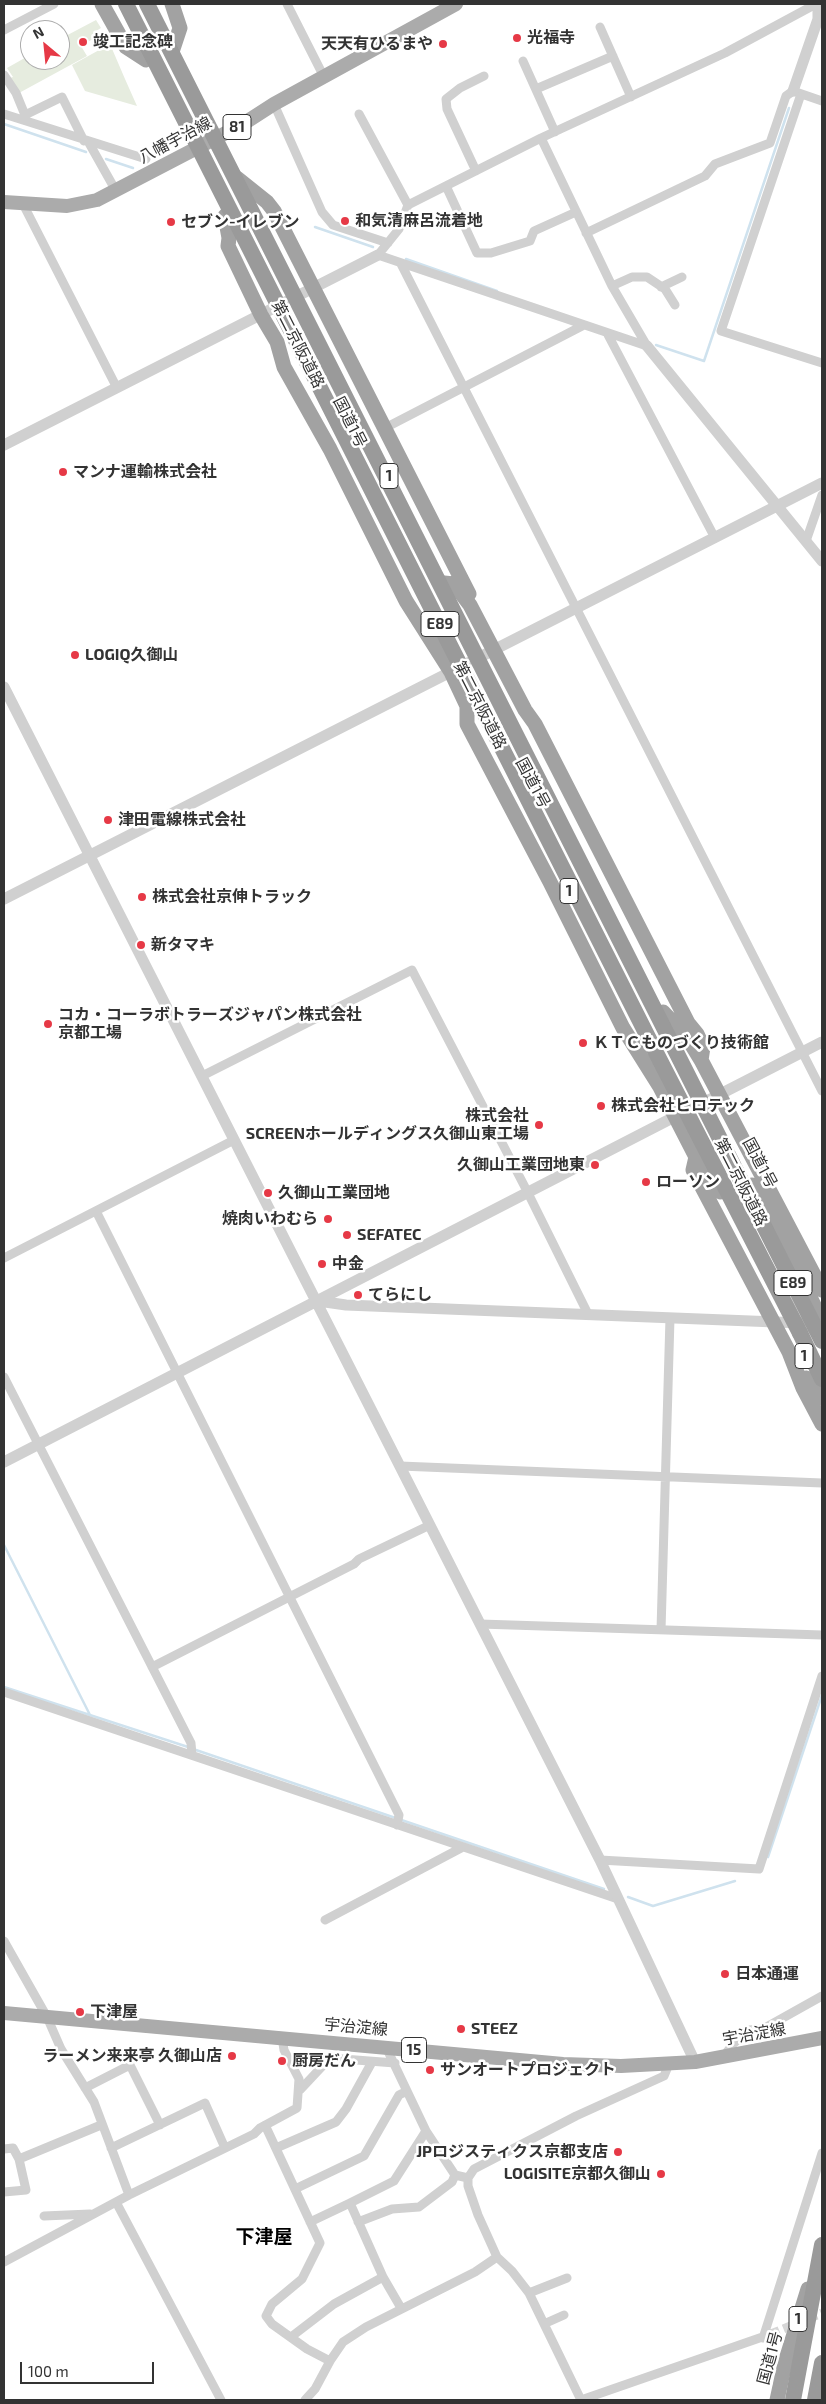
<!DOCTYPE html>
<meta charset="utf-8">
<style>
body{margin:0}
#map{position:relative;width:826px;height:2404px;overflow:hidden;background:#fff;font-family:"Exo 2",sans-serif}
canvas{display:block}
.frame{position:absolute;inset:0;border:5px solid #333;pointer-events:none}
.north{position:absolute;left:20px;top:20px;width:50px;height:50px;box-sizing:border-box;background:#fff;border:1px solid #adadad;border-radius:50%;rotate:332deg;font-size:14px;font-weight:700;line-height:20px;text-align:center;color:#333}
.north::after{content:'';display:block;margin:auto;width:18px;height:22px;background:#e63946;clip-path:polygon(50% 0,100% 100%,50% 72%,0 100%)}
.scale{position:absolute;left:20px;top:2362px;width:134px;height:22px;box-sizing:border-box;border:2px solid #333;border-top:0;padding-left:6px;font-size:15px;line-height:18px;white-space:nowrap;color:#333;-webkit-text-stroke:4px #fff;paint-order:stroke}
</style>
<div id="map">
<canvas width="826" height="2404"></canvas>
<div class="frame"></div>
<div class="north">N</div>
<div class="scale">100 m</div>
</div>
<script>
const ctx = document.querySelector('canvas').getContext('2d');
ctx.lineJoin = 'round';
function paint(path, color) {
  ctx.fillStyle = color;
  ctx.fill(path, 'evenodd');
}
function poly(rows) {
  const path = new Path2D();
  for (const r of rows) {
    path.moveTo(r[0], r[1]);
    for (let i = 2; i < r.length; i += 2) path.lineTo(r[i], r[i + 1]);
  }
  return path;
}
function strokePath(path, color, width, dash) {
  ctx.strokeStyle = color;
  ctx.lineWidth = width;
  ctx.lineCap = dash ? 'butt' : 'round';
  ctx.setLineDash(dash || []);
  ctx.stroke(path);
}
function drawText(font, color, halo, rows, align = 'center') {
  ctx.font = font + ' "Exo 2","Noto Sans JP",sans-serif';
  ctx.lineWidth = 5;
  ctx.setLineDash([]);
  ctx.textBaseline = 'middle';
  ctx.strokeStyle = halo;
  ctx.fillStyle = color;
  for (const [text, x, y, turn = 0] of rows) {
    ctx.save();
    ctx.translate(x, y);
    ctx.rotate((+turn || 0) * Math.PI / 180);
    ctx.textAlign = isNaN(turn) ? turn : align;
    if (halo) ctx.strokeText(text, 0, 0);
    ctx.fillText(text, 0, 0);
    ctx.restore();
  }
}
paint(poly([
 [96,20,101,28,96,31,98,36,81,46,87,56,19,93,10,78,13,77,7,68,30,55,30,60,60,60,60,39],
 [110,44,125,79,137,106,85,91,72,65]
]), '#e6ecdf');
strokePath(poly([
 [4,124,86,152],
 [106,159,133,168],
 [315,227,373,247],
 [406,259,497,291],
 [656,345,704,361,789,108],
 [4,1545,90,1715],
 [4,1687,188,1747],
 [193,1749,604,1889],
 [768,1857,822,1695],
 [628,1897,653,1906,735,1881]
]), '#cfe2ee', 2.5);
strokePath(poly([
 [771,2334,822,2313]
]), '#d6d6d6', 9, [9, 4.5]);
strokePath(poly([
 [287,4,324,77],
 [600,27,631,97],
 [4,30,54,4],
 [523,61,555,132],
 [4,75,16,93,25,115,23,120],
 [536,89,613,56],
 [801,94,721,331,822,363],
 [274,104,322,212,333,225,388,243],
 [4,114,146,159],
 [359,114,408,205],
 [25,115,62,97,84,141],
 [541,138,612,286,647,346],
 [89,143,116,191],
 [476,171,447,109,446,99,460,88,484,76],
 [446,186,477,253,491,253,530,241,534,231,576,212],
 [23,204,117,388],
 [586,233,705,176,715,164,770,143,786,96,793,91,822,101],
 [401,264,822,1091],
 [612,286,632,277,647,277,665,289,675,305],
 [661,287,682,277],
 [607,333,715,538],
 [647,346,378,255,399,229,408,205,541,138,725,53,816,4],
 [385,428,584,325],
 [806,541,822,495],
 [202,1076,412,970,527,1191,588,1314],
 [96,1211,399,1815,397,1825],
 [4,1258,234,1140],
 [4,1377,191,1743,192,1755],
 [400,1466,822,1483],
 [480,1624,822,1635],
 [661,1630,670,1318],
 [152,1667,354,1564,359,1559,430,1525],
 [4,1692,618,1899],
 [600,1860,759,1869,822,1676],
 [325,1920,463,1847],
 [4,1941,47,2017,61,2049,94,2102,129,2195],
 [386,2047,426,2131,455,2175,468,2178],
 [723,2057,734,2043,749,2030,763,2029,822,1996],
 [85,2088,130,2065,160,2125],
 [300,2090,330,2058,395,2063],
 [265,2125,320,2243,302,2279,272,2304,266,2316,272,2324,307,2349,330,2361],
 [111,2148,205,2103,225,2148],
 [276,2148,336,2122,346,2109,372,2062],
 [4,2149,13,2148,19,2159,101,2125],
 [295,2189,364,2156,399,2095,407,2091],
 [4,2192,26,2190,19,2159],
 [116,2202,221,2400],
 [350,2203,394,2181,426,2131],
 [44,2216,90,2214],
 [310,2222,350,2203,383,2277,401,2308],
 [358,2222,392,2209,419,2207,452,2182,455,2175],
 [4,2262,129,2195,254,2134,260,2128,297,2108,299,2079,284,2050,282,2037],
 [529,2293,567,2278],
 [546,2323,564,2315],
 [291,2337,334,2304,383,2277],
 [763,2338,822,2153],
 [305,2400,315,2389,330,2361,343,2342,366,2327,475,2272,497,2257],
 [581,2400,529,2293,512,2271,497,2257,478,2215,468,2186,468,2178,474,2169,576,2116,664,2076,669,2064],
 [581,2400,771,2334]
]), '#d0d0d0', 9);
strokePath(poly([
 [793,91,818,19,818,4],
 [647,346,822,561],
 [4,445,378,255],
 [4,687,600,1860,695,2062],
 [4,899,822,483],
 [697,1106,822,1042],
 [318,1301,346,1305,801,1323],
 [4,1462,682,1113]
]), '#d0d0d0', 11);
strokePath(poly([
 [4,202,67,206,97,200,243,124,274,104,456,4],
 [4,2013,563,2064,621,2066,695,2062,822,2038]
]), '#ababab', 14);
strokePath(poly([
 [102,4,126,47,146,60],
 [172,52,180,28,172,4],
 [237,178,267,202,274,211,469,594],
 [225,216,229,238,228,246,261,315,277,342,284,367,330,449,406,601,451,672,467,706,467,724,550,882,623,1028,660,1087,696,1157,693,1170,789,1352,803,1388,822,1424],
 [444,583,454,584,470,605,525,710,535,724,688,1023,697,1034,703,1047,701,1060],
 [663,1012,687,1037,701,1060,822,1290],
 [696,1157,720,1192],
 [752,1185,792,1259,822,1322],
 [806,1378,822,1398],
 [777,2400,785,2363,808,2289]
]), '#a2a2a2', 15);
strokePath(poly([
 [816,1329,822,1341],
 [800,1333,822,1379],
 [793,2400,822,2245],
 [815,2400,822,2363]
]), '#9a9a9a', 16);
strokePath(poly([
 [126,4,649,1039,800,1333],
 [147,4,816,1329]
]), '#9a9a9a', 16);
for (const [x, y, r, color] of [
 [517,38,5,"#e63946"],
 [83,42,5,"#e63946"],
 [443,44,5,"#e63946"],
 [345,221,5,"#e63946"],
 [171,222,5,"#e63946"],
 [63,472,5,"#e63946"],
 [75,655,5,"#e63946"],
 [108,820,5,"#e63946"],
 [142,897,5,"#e63946"],
 [141,945,5,"#e63946"],
 [48,1024,5,"#e63946"],
 [583,1043,5,"#e63946"],
 [601,1106,5,"#e63946"],
 [539,1125,5,"#e63946"],
 [595,1165,5,"#e63946"],
 [646,1182,5,"#e63946"],
 [268,1193,5,"#e63946"],
 [328,1219,5,"#e63946"],
 [347,1235,5,"#e63946"],
 [322,1264,5,"#e63946"],
 [358,1295,5,"#e63946"],
 [725,1974,5,"#e63946"],
 [80,2012,5,"#e63946"],
 [461,2029,5,"#e63946"],
 [232,2056,5,"#e63946"],
 [282,2061,5,"#e63946"],
 [430,2070,5,"#e63946"],
 [618,2152,5,"#e63946"],
 [661,2174,5,"#e63946"]
]) {
  const dot = new Path2D();
  dot.arc(x, y, r, 0, 2 * Math.PI);
  ctx.fillStyle = color;
  ctx.fill(dot);
  strokePath(dot, '#fff', 2);
}
for (const [x, y, w] of [
 [237,127,28],
 [389,476,18],
 [440,624,38],
 [569,891,18],
 [793,1283,38],
 [804,1356,18],
 [414,2050,25],
 [798,2319,18]
]) {
  const box = new Path2D();
  box.roundRect(x - w / 2, y - 12.5, w, 25, 4);
  ctx.fillStyle = '#fff';
  ctx.fill(box);
  strokePath(box, '#333', 1);
}
drawText('bold 15px', '#333', null, [
 ["81",237,127],
 ["1",389,476],
 ["E89",440,624],
 ["1",569,891],
 ["E89",793,1283],
 ["1",804,1356],
 ["15",414,2050],
 ["1",798,2319]
]);
drawText('bold 16px', '#333', '#fff', [
 ["光福寺",527,38],
 ["竣工記念碑",93,42],
 ["天天有ひるまや",433,44,"right"],
 ["和気清麻呂流着地",355,221],
 ["セブン-イレブン",181,222],
 ["マンナ運輸株式会社",73,472],
 ["LOGIQ久御山",85,655],
 ["津田電線株式会社",118,820],
 ["株式会社京伸トラック",152,897],
 ["新タマキ",151,945],
 ["コカ・コーラボトラーズジャパン株式会社",58,1015],
 ["京都工場",58,1033],
 ["ＫＴＣものづくり技術館",593,1043],
 ["株式会社ヒロテック",611,1106],
 ["株式会社",529,1116,"right"],
 ["SCREENホールディングス久御山東工場",529,1134,"right"],
 ["久御山工業団地東",585,1165,"right"],
 ["ローソン",656,1182],
 ["久御山工業団地",278,1193],
 ["焼肉いわむら",318,1219,"right"],
 ["SEFATEC",357,1235],
 ["中金",332,1264],
 ["てらにし",368,1295],
 ["日本通運",735,1974],
 ["下津屋",90,2012],
 ["STEEZ",471,2029],
 ["ラーメン来来亭 久御山店",222,2056,"right"],
 ["厨房だん",292,2061],
 ["サンオートプロジェクト",440,2070],
 ["JPロジスティクス京都支店",608,2152,"right"],
 ["LOGISITE京都久御山",651,2174,"right"]
], 'left');
drawText('16px', '#333', '#fff', [
 ["八幡宇治線",175,140,-28],
 ["第二京阪道路",298,344,63],
 ["国道1号",350,422,63],
 ["第二京阪道路",480,705,63],
 ["国道1号",533,783,62],
 ["国道1号",760,1163,62],
 ["第二京阪道路",741,1182,63],
 ["宇治淀線",356,2027,5],
 ["宇治淀線",754,2034,-10],
 ["国道1号",770,2358,-75]
]);
drawText('bold 19px', '#000', '#fff', [
 ["下津屋",264,2237]
]);
</script>
